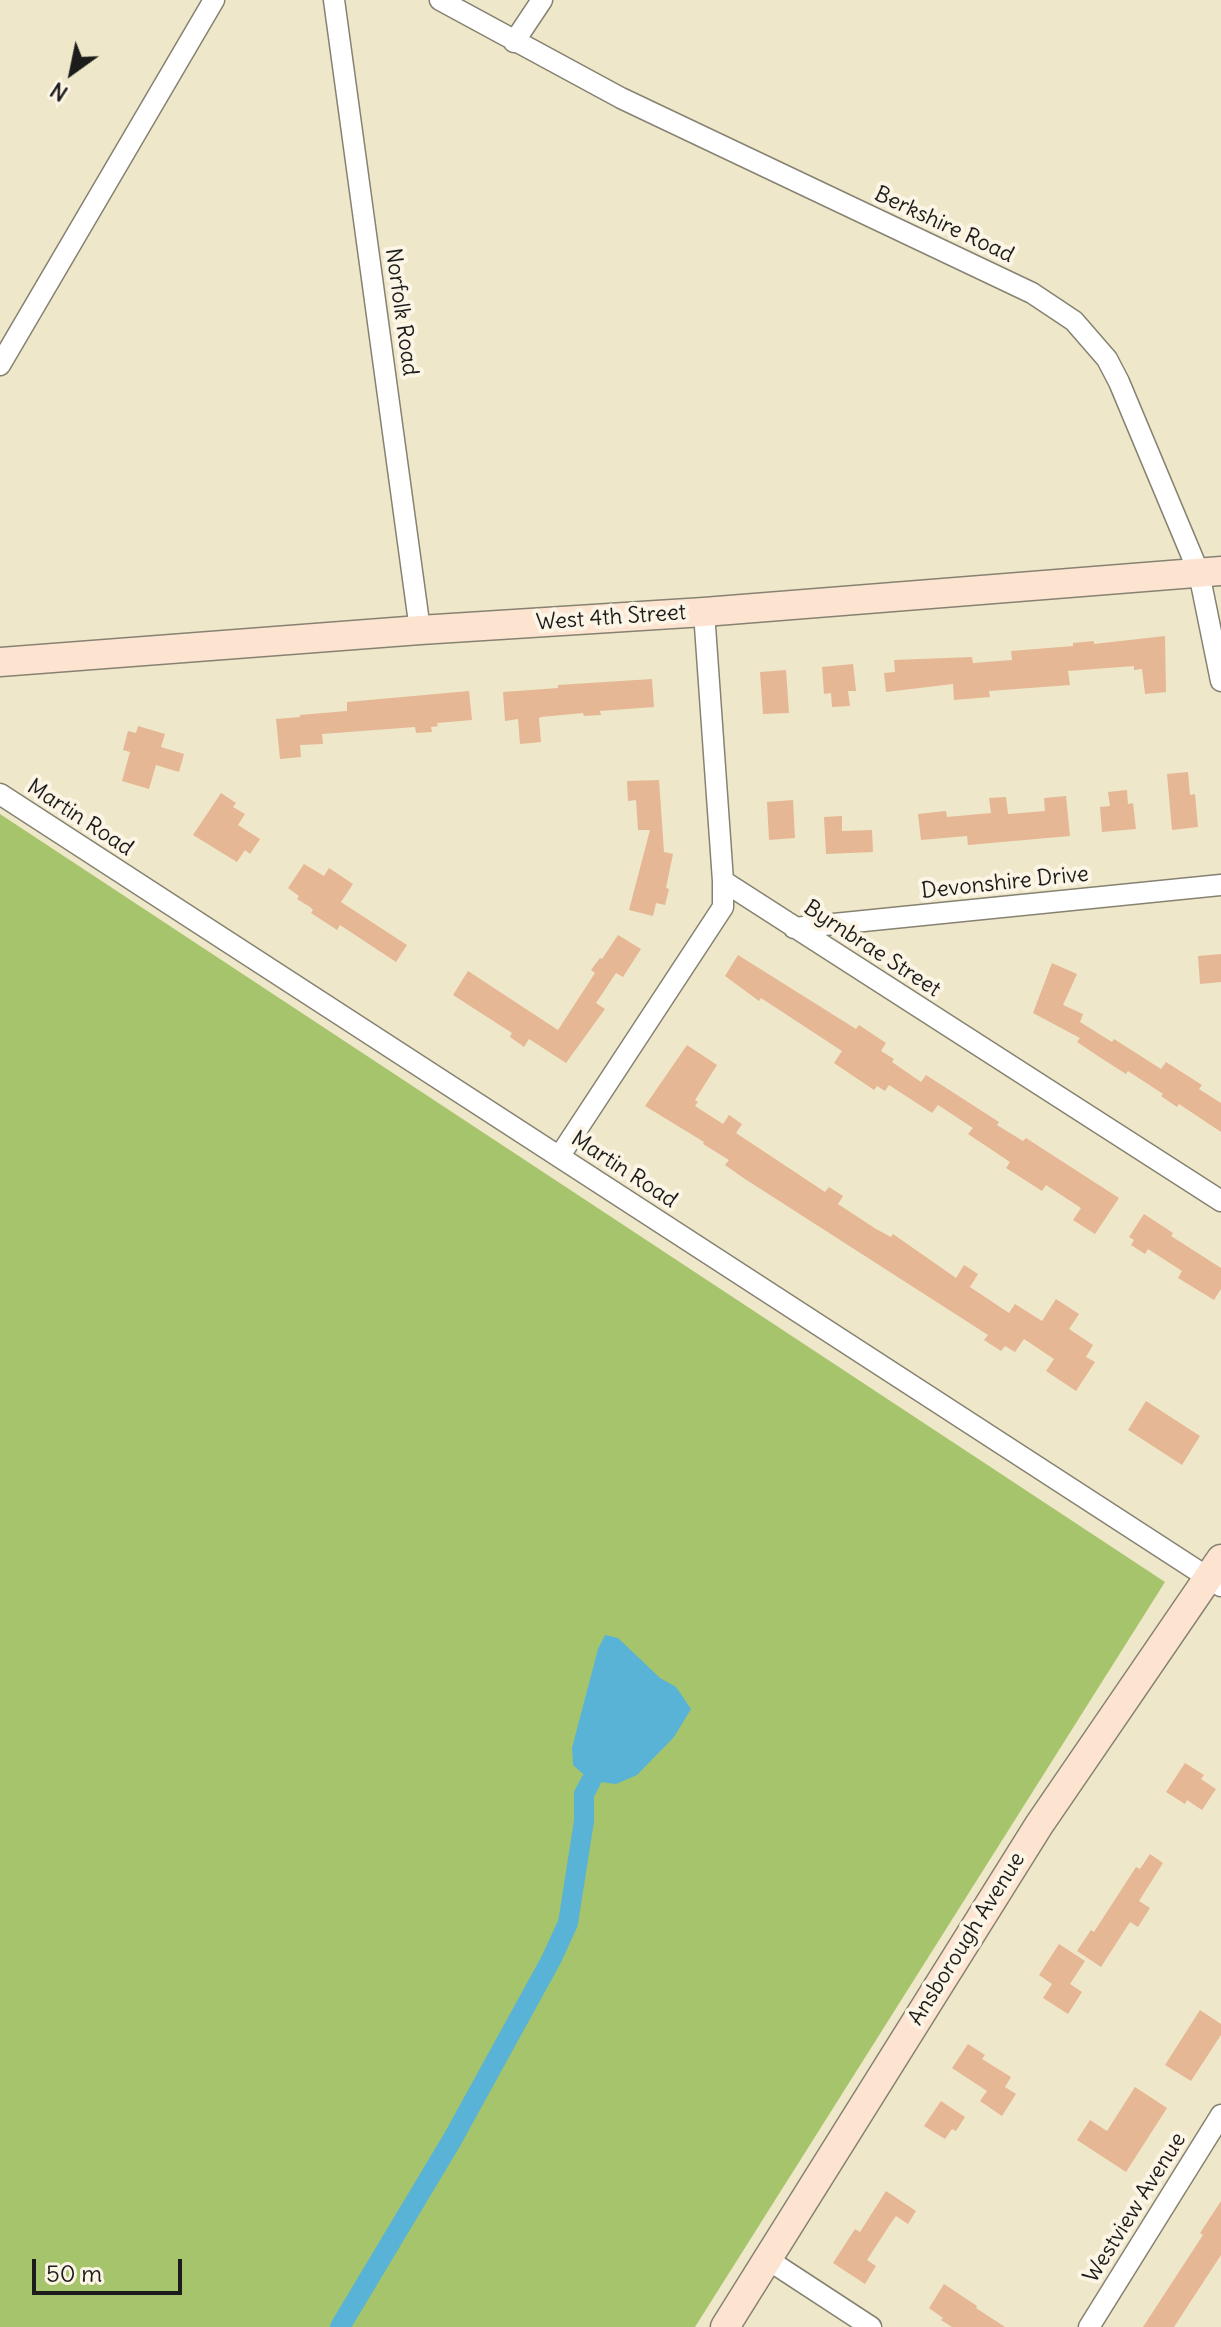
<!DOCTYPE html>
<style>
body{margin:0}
#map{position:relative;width:1221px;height:2327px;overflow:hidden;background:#efe7c9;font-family:Delius,sans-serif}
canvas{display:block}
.north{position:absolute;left:32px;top:32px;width:80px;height:80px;-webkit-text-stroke:6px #fcf5e5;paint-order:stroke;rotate:213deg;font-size:22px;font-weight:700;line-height:32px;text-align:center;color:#1c1c1c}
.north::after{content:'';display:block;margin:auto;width:28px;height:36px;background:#1c1c1c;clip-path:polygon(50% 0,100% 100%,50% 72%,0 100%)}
.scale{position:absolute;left:32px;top:2259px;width:150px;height:36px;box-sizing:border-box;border:4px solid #1c1c1c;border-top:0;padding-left:10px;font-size:24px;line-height:28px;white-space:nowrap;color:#1c1c1c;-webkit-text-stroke:6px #fcf5e5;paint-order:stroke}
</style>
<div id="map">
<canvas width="1221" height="2327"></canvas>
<div class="north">N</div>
<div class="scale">50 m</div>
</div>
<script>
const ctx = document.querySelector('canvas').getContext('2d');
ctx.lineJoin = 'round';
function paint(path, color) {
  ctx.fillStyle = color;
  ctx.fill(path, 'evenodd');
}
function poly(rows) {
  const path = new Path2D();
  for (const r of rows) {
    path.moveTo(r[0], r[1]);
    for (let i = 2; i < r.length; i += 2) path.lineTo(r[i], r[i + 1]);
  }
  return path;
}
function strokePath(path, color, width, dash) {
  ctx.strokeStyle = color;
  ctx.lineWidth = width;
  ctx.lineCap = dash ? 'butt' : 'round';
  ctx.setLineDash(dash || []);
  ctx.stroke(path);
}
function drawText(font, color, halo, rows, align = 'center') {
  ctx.font = font + ' Delius,sans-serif';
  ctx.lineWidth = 8;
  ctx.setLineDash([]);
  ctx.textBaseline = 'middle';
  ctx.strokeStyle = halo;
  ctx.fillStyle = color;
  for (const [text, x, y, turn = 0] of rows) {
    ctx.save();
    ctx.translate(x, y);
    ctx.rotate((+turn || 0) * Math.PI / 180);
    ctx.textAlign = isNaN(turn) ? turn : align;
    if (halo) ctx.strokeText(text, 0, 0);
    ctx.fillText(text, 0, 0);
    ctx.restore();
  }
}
paint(poly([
 [0,814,1165,1582,695,2327,0,2327]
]), '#a6c46b');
paint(poly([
 [605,1635,618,1638,660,1678,676,1687,691,1709,674,1737,637,1775,616,1784,591,1781,573,1765,572,1748,598,1649]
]), '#58b3d6');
strokePath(poly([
 [340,2327,452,2140,551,1960,568,1923,584,1821,584,1794,591,1781]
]), '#58b3d6', 20);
paint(poly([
 [1165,636,1166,692,1145,694,1142,669,1134,670,1134,666,1068,671,1070,685,989,691,990,697,954,700,953,684,886,692,884,673,895,672,894,660,972,657,973,663,1012,660,1011,651,1073,646,1073,643,1094,641,1094,644],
 [853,664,856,691,848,691,850,706,832,707,831,693,824,694,822,667],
 [786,670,789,713,763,714,760,672],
 [652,679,654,707,600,711,601,715,584,716,583,713,541,717,539,718,541,742,520,744,518,719,505,721,503,692,558,688,558,685],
 [469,691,472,720,437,723,438,726,431,727,432,732,416,733,415,727,322,734,323,744,300,745,301,757,280,759,276,719,300,717,300,715,347,711,347,702],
 [138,726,165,734,161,747,184,754,179,772,156,765,149,789,122,781,130,752,123,750,128,731,136,733],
 [1188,772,1190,795,1195,794,1198,827,1172,830,1167,774],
 [659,780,664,852,673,854,666,888,669,889,665,905,656,903,653,916,629,910,650,830,638,830,636,800,628,801,627,781],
 [1127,790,1128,804,1133,803,1136,829,1102,832,1100,807,1110,806,1108,792],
 [221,793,236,803,233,807,245,814,238,825,260,839,250,854,245,850,237,862,193,835],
 [1066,796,1070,836,968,845,967,836,921,840,918,814,946,811,947,817,991,813,989,798,1006,797,1008,814,1045,811,1044,798],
 [793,800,795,838,769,840,767,802],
 [842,816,842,831,872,830,873,852,826,854,824,817],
 [304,864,324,876,329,868,353,884,341,902,407,945,396,962,340,925,337,930,311,913,313,910,310,907,297,899,299,896,288,888],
 [618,935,641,949,623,977,616,973,596,1003,605,1009,566,1063,529,1039,524,1047,510,1037,512,1033,453,995,468,971,558,1030,595,973,591,970,600,958,602,959],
 [1221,954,1221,982,1200,984,1198,956],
 [738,955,856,1029,859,1025,886,1043,881,1051,894,1059,892,1062,921,1082,926,1075,999,1122,997,1125,1023,1141,1026,1138,1119,1198,1095,1234,1073,1220,1081,1208,1046,1185,1042,1191,1006,1168,1010,1162,968,1134,973,1128,938,1105,932,1113,889,1085,885,1091,877,1086,874,1090,834,1063,842,1051,761,998,759,1001,725,976],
 [1052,963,1077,974,1063,1005,1083,1014,1080,1022,1112,1042,1114,1039,1161,1069,1166,1062,1202,1085,1199,1089,1221,1103,1221,1132,1179,1104,1177,1107,1161,1096,1163,1094,1128,1071,1126,1074,1101,1058,1077,1042,1080,1038,1033,1013],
 [687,1045,717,1065,695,1100,698,1102,695,1106,723,1124,729,1115,742,1124,736,1133,825,1192,829,1187,843,1196,838,1204,876,1229,891,1237,893,1234,956,1278,964,1265,978,1274,970,1287,1009,1313,1015,1304,1042,1321,1056,1299,1079,1314,1069,1329,1093,1345,1086,1357,1095,1362,1076,1391,1046,1371,1054,1359,1024,1339,1015,1352,1005,1346,1001,1351,984,1340,988,1335,745,1179,725,1165,729,1160,703,1144,704,1142,645,1106],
 [1144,1214,1173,1233,1171,1236,1221,1268,1221,1289,1214,1300,1178,1278,1182,1271,1148,1249,1145,1254,1131,1245,1134,1240,1129,1237],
 [1146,1401,1200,1436,1182,1465,1128,1430],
 [1185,1763,1204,1775,1201,1779,1216,1789,1202,1810,1187,1800,1185,1804,1166,1792],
 [1150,1854,1163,1863,1139,1901,1150,1908,1138,1927,1130,1922,1101,1967,1077,1951,1091,1930,1094,1932,1136,1867,1140,1869],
 [1059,1944,1085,1961,1070,1984,1082,1992,1068,2014,1043,1998,1052,1984,1039,1975],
 [1200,2010,1221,2024,1221,2035,1191,2081,1165,2065],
 [968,2044,985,2055,982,2059,1011,2077,1005,2087,1016,2094,1002,2116,980,2101,987,2091,952,2068],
 [1135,2087,1167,2108,1126,2172,1077,2140,1090,2120,1107,2131],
 [941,2101,965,2117,956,2131,952,2129,945,2139,924,2126],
 [886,2191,916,2211,908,2224,896,2216,891,2223,867,2260,876,2266,865,2284,833,2263,855,2229,860,2232],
 [1221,2201,1221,2255,1174,2327,1143,2327,1203,2235,1200,2233],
 [944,2284,977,2306,976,2308,1005,2327,952,2327,941,2320,943,2318,929,2308]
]), '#e5b795');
const minor = poly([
 [334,0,420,630],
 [440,0,621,98,1032,293,1074,321,1107,359,1119,382,1199,573,1221,681],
 [514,42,542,0],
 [0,365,214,0],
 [704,612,723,881,1221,1201],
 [0,794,1221,1586],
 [794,928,1221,885],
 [559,1157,723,907,723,881],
 [767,2259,871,2327],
 [1089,2327,1221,2115]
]);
const secondary = poly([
 [0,662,420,630,704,612,1221,571],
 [725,2327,1039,1825,1221,1559]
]);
strokePath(minor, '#868272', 23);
strokePath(secondary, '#868272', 31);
strokePath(minor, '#fff', 20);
strokePath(secondary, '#fde4d1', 28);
drawText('22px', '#1c1c1c', '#fcf5e5', [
 ["Berkshire Road",944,225,25],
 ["Norfolk Road",401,312,82],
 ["West 4th Street",611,618,-4],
 ["Martin Road",80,818,33],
 ["Devonshire Drive",1005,883,-6],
 ["Byrnbrae Street",872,949,33],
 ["Martin Road",624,1170,33],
 ["Ansborough Avenue",967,1939,-58],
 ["Westview Avenue",1135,2208,-58]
]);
</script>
